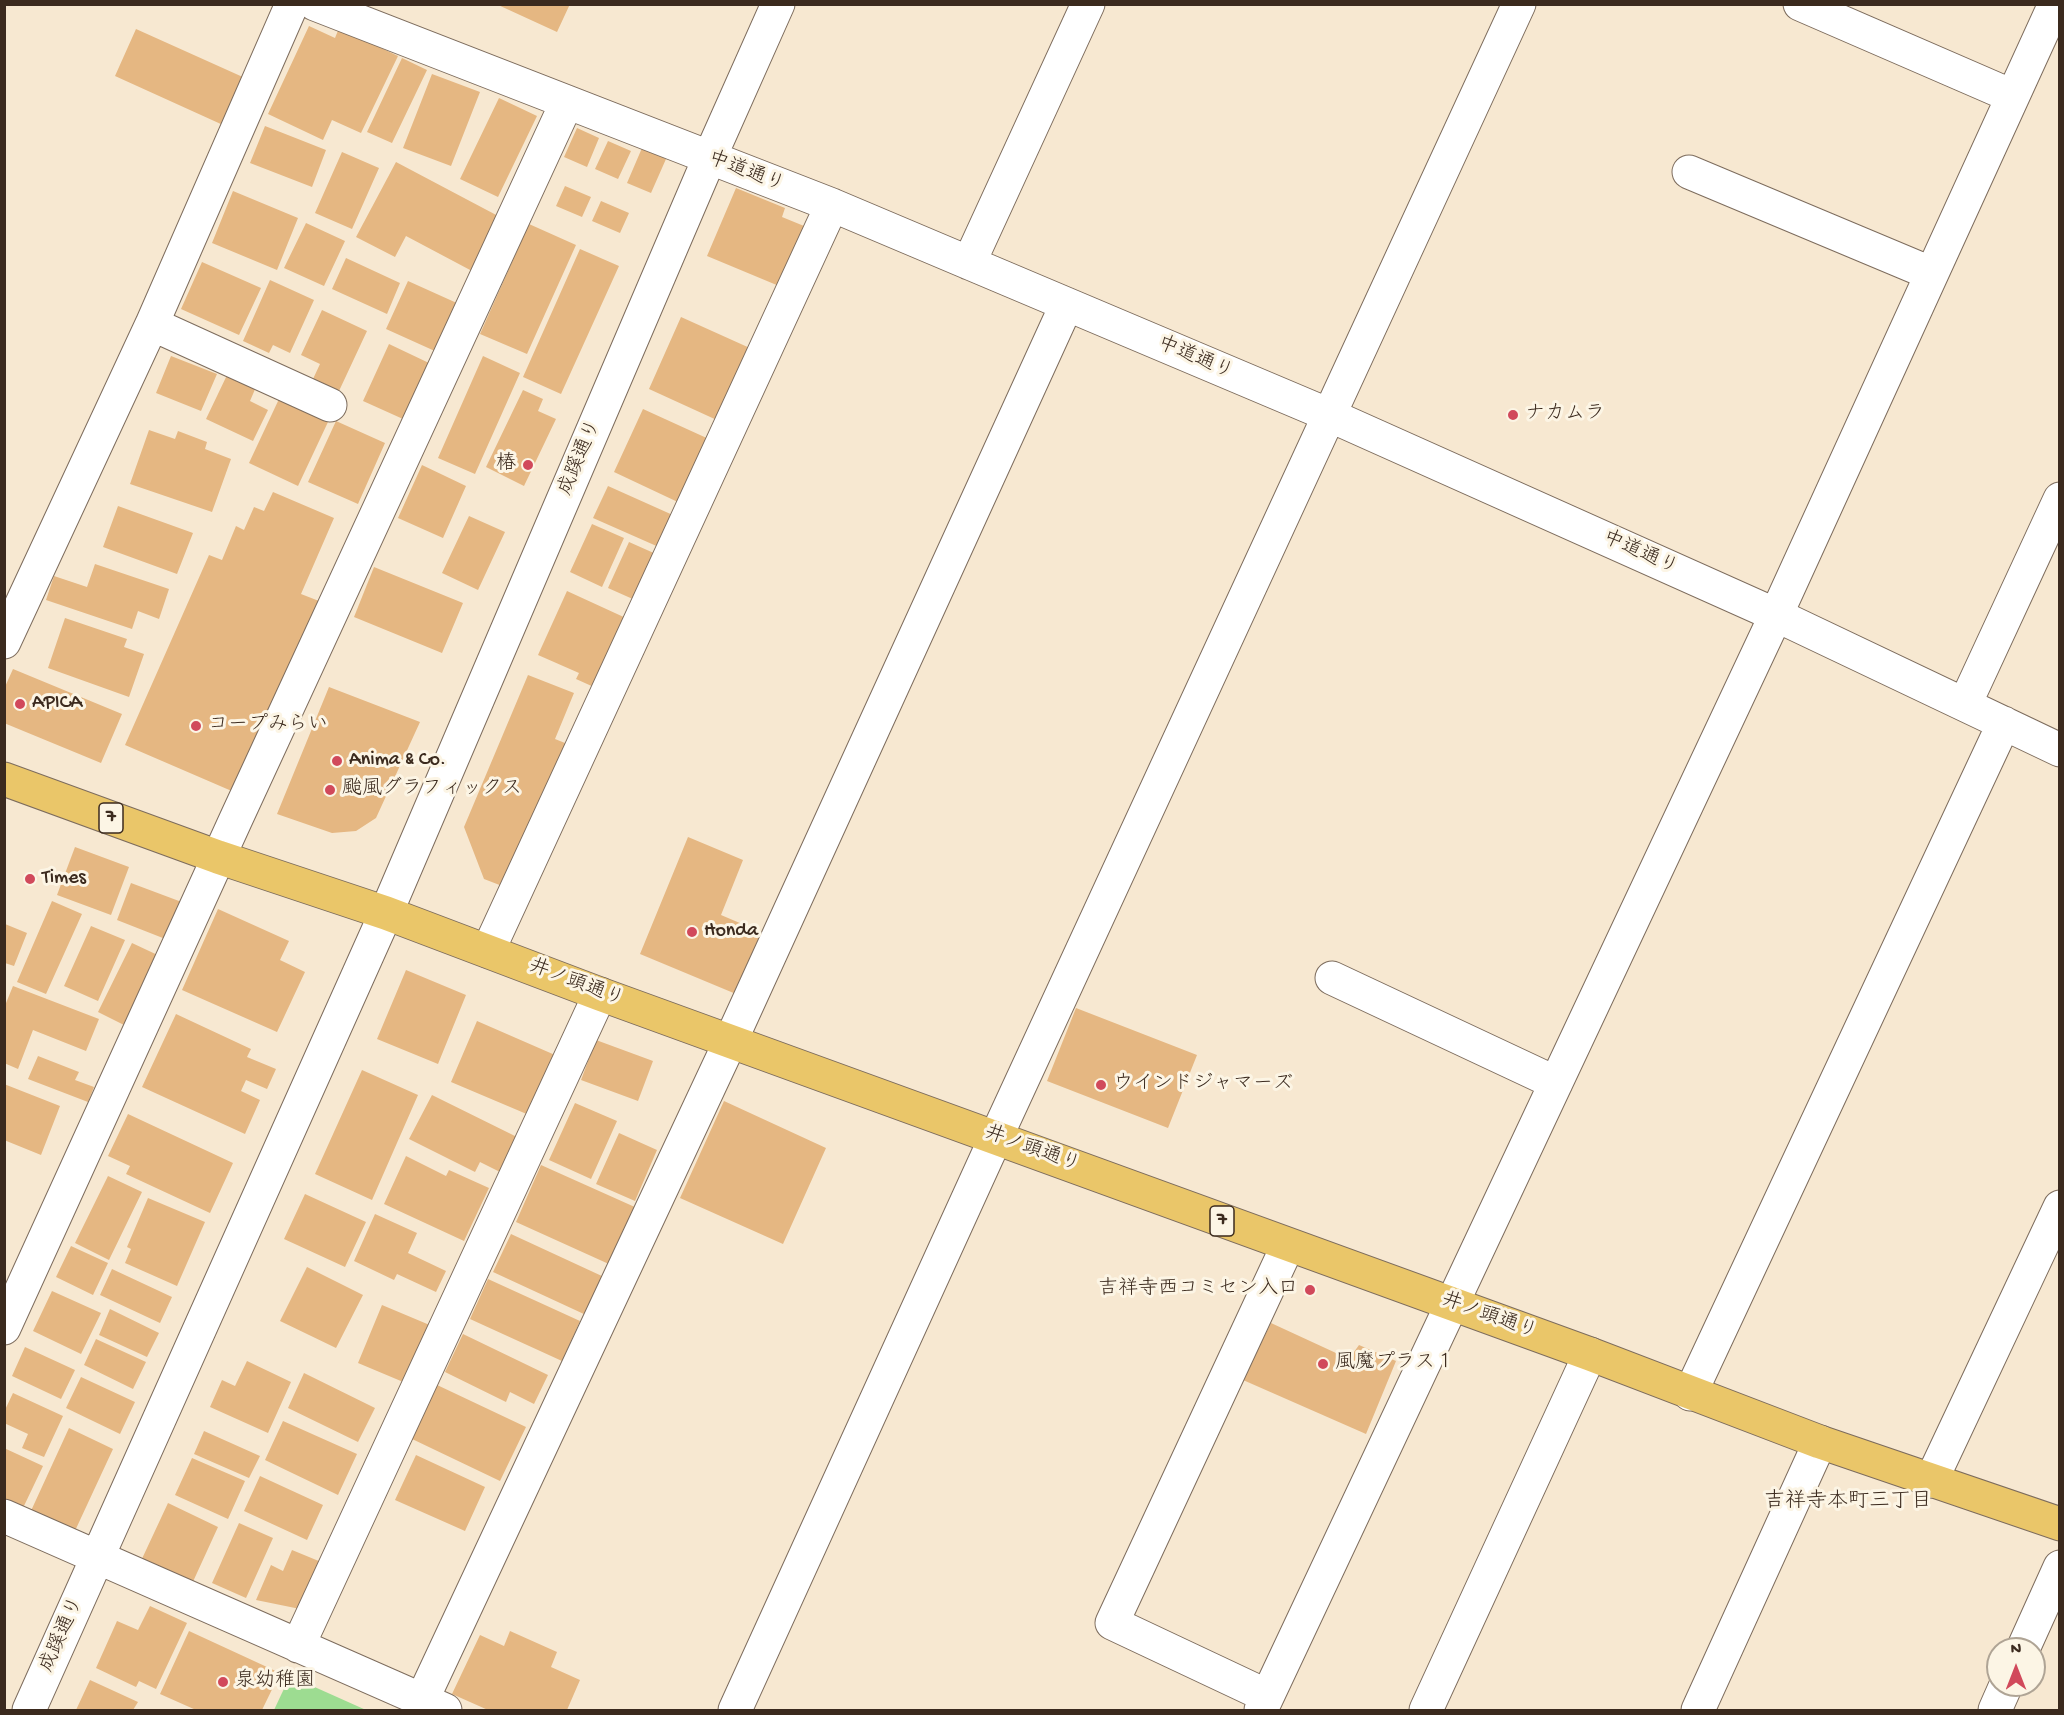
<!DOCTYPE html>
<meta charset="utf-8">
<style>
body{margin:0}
#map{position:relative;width:2064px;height:1715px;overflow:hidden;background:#f7e8d1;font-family:"Gochi Hand",sans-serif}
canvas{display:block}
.frame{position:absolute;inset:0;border:6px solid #3b2a1e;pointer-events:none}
.north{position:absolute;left:1986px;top:1637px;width:60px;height:60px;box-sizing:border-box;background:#fcf5e5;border:2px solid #afa495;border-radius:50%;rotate:0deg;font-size:16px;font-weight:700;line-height:24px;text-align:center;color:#3b2a1e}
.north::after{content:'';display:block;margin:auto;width:21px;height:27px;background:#d1495b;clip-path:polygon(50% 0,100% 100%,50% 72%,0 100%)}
</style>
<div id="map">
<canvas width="2064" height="1715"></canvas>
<div class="frame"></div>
<div class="north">N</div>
</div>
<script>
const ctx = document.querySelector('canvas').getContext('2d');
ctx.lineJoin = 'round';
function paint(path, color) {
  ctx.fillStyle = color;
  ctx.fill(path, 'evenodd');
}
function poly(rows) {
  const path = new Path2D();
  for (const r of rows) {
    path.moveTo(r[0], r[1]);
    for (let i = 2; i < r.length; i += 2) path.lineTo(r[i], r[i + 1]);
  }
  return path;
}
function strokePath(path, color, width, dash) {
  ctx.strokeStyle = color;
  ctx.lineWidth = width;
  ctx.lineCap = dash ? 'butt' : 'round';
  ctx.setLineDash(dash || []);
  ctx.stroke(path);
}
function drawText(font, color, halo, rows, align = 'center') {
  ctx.font = font + ' "Gochi Hand","Klee One",sans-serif';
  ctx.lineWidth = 6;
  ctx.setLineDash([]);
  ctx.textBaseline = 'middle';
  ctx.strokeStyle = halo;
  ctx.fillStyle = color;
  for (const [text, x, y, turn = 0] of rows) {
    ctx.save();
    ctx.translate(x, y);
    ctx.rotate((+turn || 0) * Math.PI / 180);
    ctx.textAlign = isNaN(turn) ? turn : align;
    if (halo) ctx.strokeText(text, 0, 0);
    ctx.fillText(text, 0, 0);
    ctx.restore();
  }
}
paint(poly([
 [290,1676,366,1710,274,1710]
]), '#9ddc91');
paint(poly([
 [496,4,570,4,557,32],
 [309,26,335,38,339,28,398,56,361,133,332,120,323,140,268,114],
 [136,29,245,78,223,125,115,76],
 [402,58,427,70,392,143,367,132],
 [432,74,480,92,451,166,403,148],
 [499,98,537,116,498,197,460,179],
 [265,126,326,150,312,187,250,163],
 [577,128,599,138,587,167,564,157],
 [608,141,631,151,618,179,595,169],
 [642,148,666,159,651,193,627,183],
 [342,152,379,168,352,229,315,213],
 [396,162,500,217,472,271,406,236,395,257,356,237],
 [565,186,591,197,582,217,556,206],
 [736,188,785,208,782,217,804,226,779,286,707,256],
 [233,191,298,218,277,270,212,243],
 [601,201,629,213,620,233,592,221],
 [306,223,345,241,324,286,284,268],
 [529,224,576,245,527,354,480,334],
 [580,249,619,266,561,394,523,377],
 [346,258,400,283,387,314,332,289],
 [202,262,261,288,239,335,181,309],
 [270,280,314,300,290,353,273,345,269,353,243,341],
 [408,281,459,304,437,352,386,329],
 [322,310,367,331,339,391,313,379,320,364,301,355],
 [681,317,752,349,719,421,649,389],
 [389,344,429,363,403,419,363,401],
 [171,356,217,374,201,411,156,393],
 [483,356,520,373,475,474,438,458],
 [228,373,256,387,250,401,268,410,253,441,206,419],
 [523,390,543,399,538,411,556,419,524,486,486,467],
 [279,399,328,422,298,486,249,463],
 [643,409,711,440,682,504,614,472],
 [336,421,385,443,358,504,308,482],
 [149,430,175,439,178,431,207,442,205,449,231,459,212,512,130,484],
 [422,465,466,486,443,538,398,518],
 [608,486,675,516,661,548,593,518],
 [273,492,334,518,301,594,319,601,234,792,125,745,209,555,222,560,236,526,244,530,254,507,264,511],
 [118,506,193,533,177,574,103,547],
 [469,516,505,532,478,590,442,573],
 [592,524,624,538,602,587,570,572],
 [629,542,656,554,635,600,608,588],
 [95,564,169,589,159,619,138,611,132,629,46,600,54,576,87,587],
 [374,567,463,603,442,653,354,617],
 [567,591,628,619,596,688,576,679,579,673,538,655],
 [65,618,127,639,124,647,144,654,129,697,48,668],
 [13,669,122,714,101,763,4,723,4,689],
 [528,675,574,693,555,739,570,745,510,889,484,879,464,827],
 [329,687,420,722,376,818,356,831,332,833,277,814],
 [688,837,743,860,721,915,761,932,736,994,640,954],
 [75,847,129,867,111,915,57,895],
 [131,883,187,904,173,942,117,920],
 [52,901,82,914,46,994,17,982],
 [218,909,289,941,280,960,305,972,277,1032,182,990],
 [5,924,27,933,14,966,5,963],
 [91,926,125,940,98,1001,64,986],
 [132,943,164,958,130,1028,98,1012],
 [406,970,466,995,438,1064,377,1039],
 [13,986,99,1019,86,1051,33,1030,18,1069,4,1063,4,1008],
 [1076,1008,1197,1055,1168,1128,1047,1081],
 [176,1014,251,1049,247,1057,276,1069,267,1089,246,1080,241,1091,260,1100,245,1134,142,1087],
 [477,1021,555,1055,529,1115,451,1082],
 [596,1040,653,1061,638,1101,581,1080],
 [38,1056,79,1072,75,1080,94,1087,88,1102,28,1079],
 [362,1070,418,1095,372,1200,315,1174],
 [4,1084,60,1106,41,1155,4,1140],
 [432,1095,519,1138,502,1173,480,1162,475,1172,409,1139],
 [724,1101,826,1148,783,1244,680,1198],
 [575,1103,617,1121,591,1179,549,1160],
 [128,1114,233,1163,210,1213,126,1174,130,1166,108,1156],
 [619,1133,657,1150,635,1201,596,1184],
 [406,1156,446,1176,449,1170,489,1188,464,1241,384,1204],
 [541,1165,637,1208,611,1265,516,1222],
 [108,1176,142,1192,109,1260,75,1243],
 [305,1194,366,1222,345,1267,284,1239],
 [148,1198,205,1222,177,1286,125,1263,131,1249,127,1247],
 [375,1214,417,1233,408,1253,446,1271,436,1292,397,1274,394,1280,354,1261],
 [511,1234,604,1277,586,1315,493,1272],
 [71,1246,108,1263,93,1295,56,1277],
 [307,1267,363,1295,336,1348,280,1321],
 [112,1269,172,1297,160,1323,100,1295],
 [488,1279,580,1321,562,1361,470,1319],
 [52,1291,101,1313,81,1354,33,1331],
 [382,1305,432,1326,408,1384,358,1363],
 [110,1309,159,1333,147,1357,99,1335],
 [1271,1323,1349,1359,1359,1345,1396,1361,1366,1434,1243,1380],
 [463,1334,548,1375,534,1404,510,1392,506,1402,445,1372],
 [96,1339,146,1362,133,1389,84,1365],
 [25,1347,75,1370,61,1399,12,1376],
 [247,1361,291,1382,268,1433,210,1407,222,1380,235,1386],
 [304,1373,375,1408,358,1442,288,1408],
 [81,1377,135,1402,120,1434,66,1408],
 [435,1384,526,1427,500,1481,410,1438],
 [13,1393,63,1416,44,1457,22,1448,28,1434,4,1423,4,1412],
 [283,1421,357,1454,338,1495,265,1460],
 [69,1428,113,1449,74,1533,30,1513],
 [204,1431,260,1456,249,1478,194,1454],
 [4,1448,43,1466,23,1508,4,1499],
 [416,1455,485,1487,465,1531,395,1500],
 [192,1458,245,1481,228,1519,175,1495],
 [260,1476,323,1505,307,1540,244,1511],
 [168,1503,218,1527,191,1586,140,1563],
 [239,1523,273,1538,246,1598,212,1583],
 [292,1550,326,1564,305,1610,256,1600,271,1565,283,1571],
 [150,1606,187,1623,156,1689,139,1681,136,1687,96,1668,117,1621,138,1630],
 [189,1631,280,1673,262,1710,196,1710,160,1694],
 [510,1631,557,1652,551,1667,580,1680,567,1710,488,1710,452,1694,480,1635,504,1646],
 [90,1680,138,1702,133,1710,76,1710]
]), '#e5b782');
const minor = poly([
 [315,4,832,205,1329,415,1776,615,2060,750],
 [1800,4,2012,96],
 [1689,172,1930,273],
 [969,263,1088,4],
 [152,324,330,405],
 [4,642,152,324,292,4],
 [1965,704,2060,499],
 [488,951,832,205],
 [1332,978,1556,1083],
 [4,1328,236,819,567,102],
 [1690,1394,2004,723],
 [1931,1481,2060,1207],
 [4,1516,445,1710],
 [298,1646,600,994],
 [2023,1649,2060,1567],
 [1267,1696,1112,1623,1288,1245],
 [422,1700,731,1040,1066,306],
 [29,1710,386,913,709,159,778,4],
 [735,1710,996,1137,1519,4],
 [1261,1710,1776,615,2055,4],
 [1426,1710,1590,1354],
 [1698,1710,1820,1442],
 [1995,1710,2006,1685]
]);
const major = poly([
 [4,779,218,857,386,913,600,994,1590,1354,1820,1442,2060,1524]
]);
strokePath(minor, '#7d6c5d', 35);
strokePath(major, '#7d6c5d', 35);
strokePath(minor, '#fff', 33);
strokePath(major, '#eac669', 33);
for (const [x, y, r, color] of [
 [1513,415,6,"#d1495b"],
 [528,465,6,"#d1495b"],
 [20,704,6,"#d1495b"],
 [196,726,6,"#d1495b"],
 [337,761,6,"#d1495b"],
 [330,790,6,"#d1495b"],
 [30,879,6,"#d1495b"],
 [692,932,6,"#d1495b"],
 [1101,1085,6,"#d1495b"],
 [1310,1290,6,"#d1495b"],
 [1323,1364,6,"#d1495b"],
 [223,1682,6,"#d1495b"]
]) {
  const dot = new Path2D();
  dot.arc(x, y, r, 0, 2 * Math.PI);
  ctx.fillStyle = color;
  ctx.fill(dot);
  strokePath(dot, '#fcf5e5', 2);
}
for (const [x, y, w] of [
 [111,818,24],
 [1222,1221,24]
]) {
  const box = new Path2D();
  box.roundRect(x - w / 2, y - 15, w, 30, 4.5);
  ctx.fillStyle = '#fcf5e5';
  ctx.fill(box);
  strokePath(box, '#3b2a1e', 1.5);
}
drawText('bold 18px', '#3b2a1e', null, [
 ["7",111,818],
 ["7",1222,1221]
]);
drawText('20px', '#3b2a1e', '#fcf5e5', [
 ["中道通り",746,173,21],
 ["中道通り",1195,359,23],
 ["成蹊通り",581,458,-67],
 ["中道通り",1640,554,24],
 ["井ノ頭通り",576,984,21],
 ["井ノ頭通り",1032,1150,20],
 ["井ノ頭通り",1489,1317,20],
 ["成蹊通り",63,1635,-66]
]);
drawText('20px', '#3b2a1e', '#fcf5e5', [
 ["ナカムラ",1525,415],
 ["椿",516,465,"right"],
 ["APICA",32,704],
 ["コープみらい",208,726],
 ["Anima & Co.",349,761],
 ["颱風グラフィックス",342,790],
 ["Times",42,879],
 ["Honda",704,932],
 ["ウインドジャマーズ",1113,1085],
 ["吉祥寺西コミセン入口",1298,1290,"right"],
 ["風魔プラス１",1335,1364],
 ["泉幼稚園",235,1682]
], 'left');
drawText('21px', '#3b2a1e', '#fcf5e5', [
 ["吉祥寺本町三丁目",1848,1503]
]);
</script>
